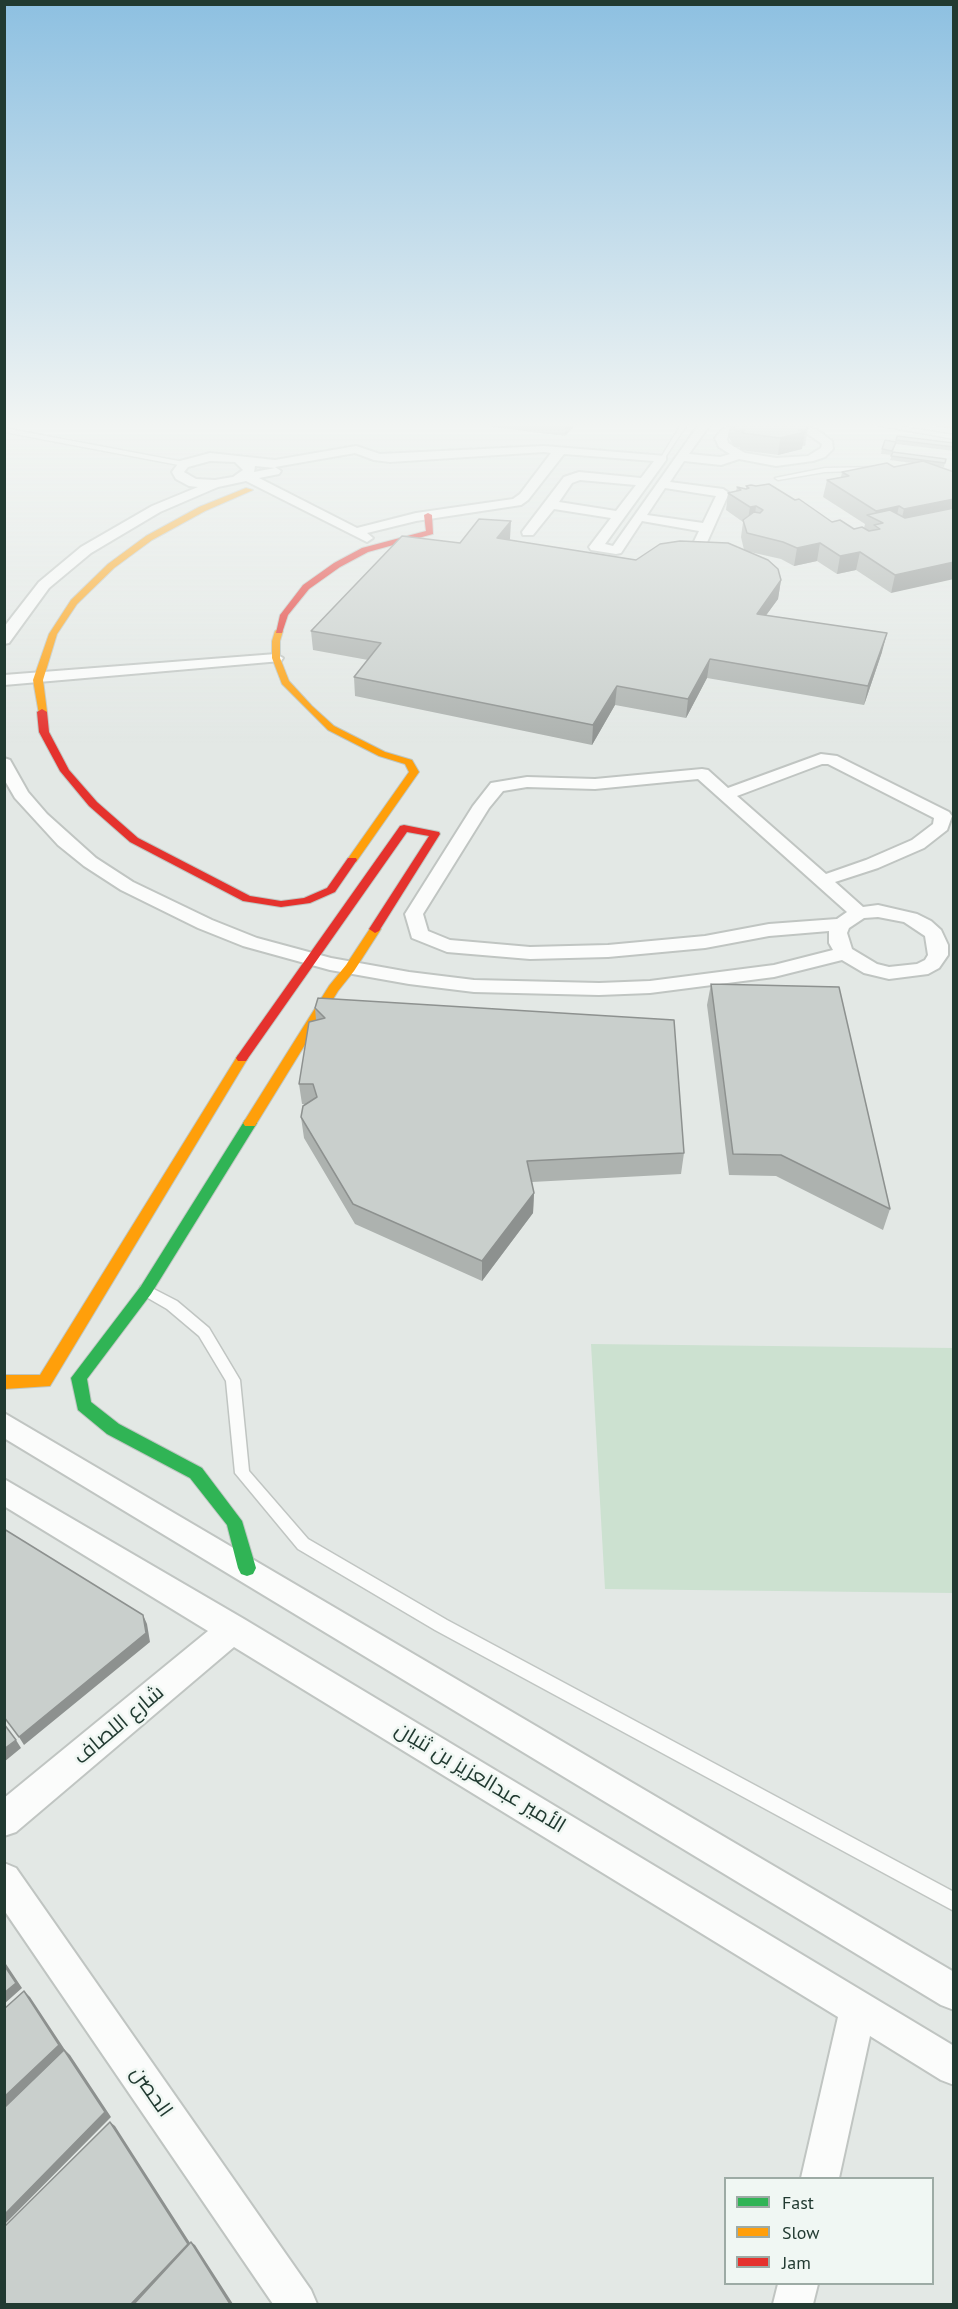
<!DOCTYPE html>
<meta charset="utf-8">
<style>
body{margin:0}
#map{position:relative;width:958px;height:2309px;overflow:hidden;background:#e3e8e5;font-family:"PT Sans",sans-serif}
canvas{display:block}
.frame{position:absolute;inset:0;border:6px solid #213a31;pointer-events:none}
.legend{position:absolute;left:724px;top:2177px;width:210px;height:108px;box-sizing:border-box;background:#f0f7f3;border:2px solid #9daba5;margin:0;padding:8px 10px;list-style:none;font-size:18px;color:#213a31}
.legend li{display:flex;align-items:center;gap:12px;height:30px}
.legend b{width:30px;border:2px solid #9daba5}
</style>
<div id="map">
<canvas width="958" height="2309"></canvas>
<div class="frame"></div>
<ul class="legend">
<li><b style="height:8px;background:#30b455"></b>Fast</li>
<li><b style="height:8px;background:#ff9f0a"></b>Slow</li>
<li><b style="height:8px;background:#e5322d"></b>Jam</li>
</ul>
</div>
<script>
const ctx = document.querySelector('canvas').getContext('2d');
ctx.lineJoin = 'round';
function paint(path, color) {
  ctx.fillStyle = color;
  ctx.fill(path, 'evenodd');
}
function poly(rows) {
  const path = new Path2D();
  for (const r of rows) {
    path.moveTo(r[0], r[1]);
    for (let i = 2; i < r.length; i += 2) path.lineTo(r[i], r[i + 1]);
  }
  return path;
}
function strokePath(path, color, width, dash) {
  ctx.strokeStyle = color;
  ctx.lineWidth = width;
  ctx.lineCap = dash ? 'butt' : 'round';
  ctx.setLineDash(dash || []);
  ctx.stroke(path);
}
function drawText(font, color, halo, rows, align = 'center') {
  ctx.font = font + ' "PT Sans",Cairo,sans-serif';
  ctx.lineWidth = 5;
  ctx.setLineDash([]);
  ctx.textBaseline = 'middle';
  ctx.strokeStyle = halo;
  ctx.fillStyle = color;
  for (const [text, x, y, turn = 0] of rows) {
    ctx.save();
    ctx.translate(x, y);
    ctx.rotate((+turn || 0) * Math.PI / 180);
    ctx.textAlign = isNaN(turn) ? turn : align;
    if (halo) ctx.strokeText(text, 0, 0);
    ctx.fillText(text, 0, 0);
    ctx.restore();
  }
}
paint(poly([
 [591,1344,953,1348,953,1593,605,1589]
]), '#cce1d0');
const lane = poly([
 [682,423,688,423,664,459,660,459,682,423],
 [866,423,877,423,954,435,954,439,866,423],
 [4,428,184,462,187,464,184,466,4,432,4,428],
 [878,467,881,469,880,470,825,472,778,480,775,478,825,468,878,467],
 [146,1285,177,1301,209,1328,240,1380,249,1471,308,1539,447,1620,954,1892,954,1911,435,1630,298,1549,235,1473,226,1381,199,1336,167,1309,141,1294,139,1290,141,1286,146,1285]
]);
const street = poly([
 [700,423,711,423,689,454,720,457,730,454,719,447,715,438,722,430,742,423,789,423,816,429,832,441,833,449,825,457,813,461,776,466,739,459,721,465,684,461,670,482,723,489,729,493,700,558,693,562,686,558,699,531,642,521,621,553,616,554,591,550,589,547,611,518,554,509,533,535,523,535,522,532,564,477,579,472,641,478,654,461,564,454,528,500,521,505,416,521,367,533,373,538,367,542,246,481,218,487,160,512,91,553,49,588,9,643,4,644,4,627,39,582,81,547,152,506,198,487,189,486,176,479,172,472,180,461,210,453,275,460,356,446,380,454,544,446,666,456,666,460,605,544,613,546,700,423],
 [764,426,808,434,822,444,821,448,808,456,776,458,745,453,728,443,727,438,730,434,750,427,764,426],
 [544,452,551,453,520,494,513,499,416,513,357,528,259,478,279,474,281,471,275,467,355,453,374,460,390,462,544,452],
 [210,461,235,462,243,470,233,477,215,480,196,479,184,472,188,467,210,461],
 [255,466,275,468,254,472,255,466],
 [580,480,636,485,616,511,559,502,572,483,580,480],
 [665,488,716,496,703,523,647,515,665,488],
 [276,654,283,658,281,661,4,685,4,675,276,654],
 [821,754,837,756,949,812,952,816,947,830,924,848,878,868,835,882,863,907,878,905,917,914,931,921,941,930,948,945,948,955,939,968,928,974,889,979,864,973,842,960,774,977,650,993,599,995,474,992,409,984,330,970,243,946,198,928,121,890,84,866,58,845,15,798,4,779,4,758,10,760,28,792,47,814,96,858,133,882,212,920,257,938,331,958,409,972,474,980,599,983,650,981,774,965,833,950,829,943,829,931,769,936,705,948,608,957,530,959,447,952,412,938,405,914,473,806,491,783,527,777,595,779,702,769,708,770,728,788,821,754],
 [822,764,828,764,934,818,933,824,912,840,866,860,826,874,737,796,822,764],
 [698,779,847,912,837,919,769,924,705,936,608,945,530,947,450,940,428,931,423,914,489,808,503,791,527,787,595,789,698,779],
 [878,917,904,922,925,936,928,955,925,960,917,964,889,967,877,964,852,949,847,933,849,928,864,918,878,917],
 [4,1413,954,1972,954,2010,941,2005,4,1438,4,1413],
 [4,1479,244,1619,954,2046,954,2085,941,2080,870,2036,839,2178,801,2178,838,2017,234,1647,16,1832,4,1836,4,1798,208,1631,4,1506,4,1479],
 [4,1863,16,1868,311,2290,317,2304,273,2304,4,1910,4,1863],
 [778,2284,818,2284,813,2304,773,2304,778,2284]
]);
const fast = poly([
 [250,1118,257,1123,151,1294,87,1379,91,1402,119,1424,202,1468,242,1521,256,1568,253,1574,247,1576,241,1574,238,1568,227,1525,190,1478,107,1434,78,1410,71,1378,141,1286,245,1120,250,1118]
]);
const slow = poly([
 [929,423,954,424,954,428,932,425,929,423],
 [246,488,253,490,205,511,152,540,114,568,77,604,57,634,43,680,47,712,39,714,33,680,49,634,71,600,108,564,146,536,199,507,246,488],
 [279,628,283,631,280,641,280,658,289,681,312,706,334,726,385,752,412,760,419,772,356,862,348,862,347,860,409,772,405,764,379,756,328,730,282,684,272,658,272,641,275,631,279,628],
 [375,925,381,929,354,971,338,991,255,1126,245,1126,243,1123,245,1120,329,986,346,965,371,927,375,925],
 [242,1054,248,1058,50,1386,4,1389,4,1375,40,1375,238,1055,242,1054]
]);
const jam = poly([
 [428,513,432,515,433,534,368,552,340,567,309,589,288,615,282,633,276,633,280,615,303,585,334,563,362,548,426,531,424,515,428,513],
 [42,709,47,712,49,732,69,770,97,802,138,838,250,896,281,901,304,898,327,888,348,858,356,858,357,860,335,892,310,903,281,907,243,901,130,842,89,806,60,771,39,732,37,712,42,709],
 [404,825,439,832,440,834,379,931,375,933,369,929,429,836,407,832,246,1061,238,1061,236,1058,238,1055,400,826,404,825]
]);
strokePath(lane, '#c0c5c2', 3);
strokePath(street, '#c0c5c2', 4);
strokePath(fast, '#bec6c2', 2);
strokePath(slow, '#bec6c2', 2);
strokePath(jam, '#bec6c2', 2);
paint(lane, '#fbfcfb');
paint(street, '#fbfcfb');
paint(fast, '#30b455');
paint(slow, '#ff9f0a');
paint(jam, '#e5322d');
paint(poly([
 [492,423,577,423,565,436,492,427],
 [730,423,803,423,808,429,805,446,802,446,802,449,778,455,740,450,740,447,734,447,728,436],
 [897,436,954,443,954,451,896,444,892,454,946,459,944,467,937,466,891,593,856,570,837,574,817,561,794,566,781,559,750,552,781,580,778,599,766,615,882,652,864,705,707,678,686,718,615,705,592,745,355,696,354,677,368,660,313,650,311,631,460,543,510,539,509,540,636,560,744,550,741,537,743,522,726,510,728,493,736,491,737,487,746,489,746,486,832,522,854,529,864,528,865,524,823,497,827,480,841,477,842,472,894,467,912,463,890,460,892,455,881,454,882,449,895,442],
 [711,984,890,1209,883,1230,776,1176,729,1175,707,1005],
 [315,1008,684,1153,681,1174,532,1182,534,1193,533,1213,482,1281,355,1224,304,1138,301,1117,305,1104,302,1104,299,1084,316,1020]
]), '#adb2af');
paint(poly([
 [566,423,577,423,565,436],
 [805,432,802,449,778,455,780,438],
 [954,499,954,515,900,526,904,509],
 [756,506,754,524,747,525,750,507],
 [899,506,895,523,883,523,874,518,876,511],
 [511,521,510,539,497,556,497,538],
 [820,543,817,561,794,566,797,548],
 [954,550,954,579,891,593,895,575],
 [860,552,856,570,837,574,840,556],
 [781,580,778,599,754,632,757,614],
 [887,633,882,652,864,705,868,686],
 [710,659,707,678,686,718,688,699],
 [617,686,615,705,592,745,593,725],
 [534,1193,533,1213,482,1281,482,1261],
 [143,1615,147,1624,150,1642,24,1745,19,1737],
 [16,1740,21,1748,4,1762,4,1749],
 [4,1961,22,1988,4,2004],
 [24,1991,30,1997,65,2050,70,2055,111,2117,4,2225,4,2097],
 [110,2122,115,2126,192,2246,138,2304,131,2304],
 [191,2242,195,2245,233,2304,230,2304]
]), '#8d918f');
const building = poly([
 [732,423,803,423,808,429,799,430,805,432,780,438,742,433,745,430,736,431,732,423],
 [897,436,954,443,954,447,896,440,897,436],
 [885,440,896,442,892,451,882,449,885,440],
 [893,452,946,459,945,463,891,456,893,452],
 [923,461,954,472,954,499,904,509,899,506,876,511,827,480,849,476,842,472,887,463,894,467,923,461],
 [769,484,795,500,799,499,832,522,840,520,854,529,862,527,869,531,880,529,874,525,883,523,867,515,890,510,905,518,954,508,954,562,895,575,860,552,840,556,820,543,797,548,783,542,747,533,743,520,754,512,760,513,763,510,756,506,750,507,728,493,741,490,737,487,746,489,749,488,746,486,751,485,756,486,769,484],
 [479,519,511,521,497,538,636,560,660,544,680,541,728,543,768,560,778,569,781,580,757,614,887,633,868,686,710,659,688,699,617,686,593,725,354,677,381,643,311,631,402,536,460,543,479,519],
 [711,984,839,987,890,1209,781,1155,733,1154,711,984],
 [318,998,674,1020,684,1153,527,1161,534,1193,482,1261,353,1204,301,1117,303,1106,317,1097,313,1084,299,1084,309,1022,325,1018,315,1008,318,998],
 [4,1529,143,1615,146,1633,19,1737,4,1717,4,1529],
 [4,1724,16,1740,4,1749,4,1724],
 [4,1965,16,1983,4,1993,4,1965],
 [24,1991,59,2045,4,2097,4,2009,24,1991],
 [64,2050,105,2112,4,2215,4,2108,64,2050],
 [110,2122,188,2244,131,2304,4,2304,4,2227,110,2122],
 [191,2242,230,2304,134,2304,191,2242]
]);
paint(building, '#c9cfcc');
strokePath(building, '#8d918f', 1.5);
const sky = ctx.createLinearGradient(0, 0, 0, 746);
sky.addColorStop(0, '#8dc0e1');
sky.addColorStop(0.57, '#f2f5f3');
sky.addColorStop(1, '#f2f5f300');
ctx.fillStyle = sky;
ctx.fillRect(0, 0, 958, 746);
drawText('21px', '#213a31', '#f0f7f3', [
 ["شارع اللصاف",119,1725,-40],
 ["الأمير عبدالعزيز بن ثنيان",480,1778,31],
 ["الحصن",151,2092,55]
]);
</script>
